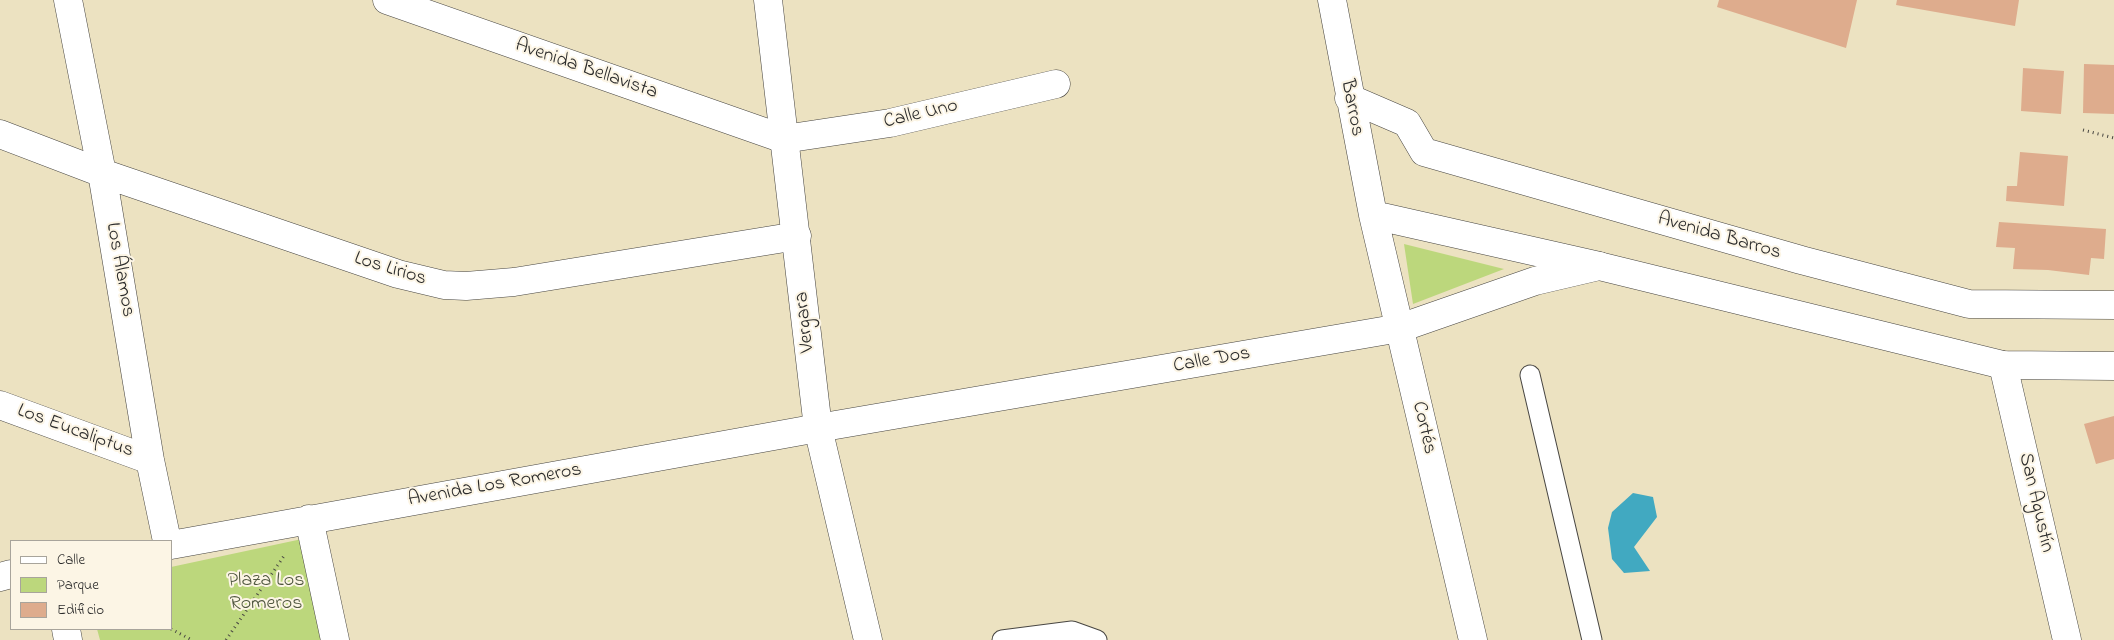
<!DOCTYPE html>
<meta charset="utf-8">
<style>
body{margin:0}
#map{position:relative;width:2114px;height:640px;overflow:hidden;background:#ece2c1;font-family:"Indie Flower",sans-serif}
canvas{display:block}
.legend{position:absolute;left:10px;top:540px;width:162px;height:90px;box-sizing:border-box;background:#fcf5e5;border:1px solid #a8a49b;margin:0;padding:6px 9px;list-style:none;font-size:15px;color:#2b2b2b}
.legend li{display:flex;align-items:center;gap:10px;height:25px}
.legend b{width:25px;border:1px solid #a8a49b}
</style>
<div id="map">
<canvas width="2114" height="640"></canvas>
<ul class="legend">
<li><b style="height:6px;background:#fff"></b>Calle</li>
<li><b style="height:14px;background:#bcd77c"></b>Parque</li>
<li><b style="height:14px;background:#deac8d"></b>Edificio</li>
</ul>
</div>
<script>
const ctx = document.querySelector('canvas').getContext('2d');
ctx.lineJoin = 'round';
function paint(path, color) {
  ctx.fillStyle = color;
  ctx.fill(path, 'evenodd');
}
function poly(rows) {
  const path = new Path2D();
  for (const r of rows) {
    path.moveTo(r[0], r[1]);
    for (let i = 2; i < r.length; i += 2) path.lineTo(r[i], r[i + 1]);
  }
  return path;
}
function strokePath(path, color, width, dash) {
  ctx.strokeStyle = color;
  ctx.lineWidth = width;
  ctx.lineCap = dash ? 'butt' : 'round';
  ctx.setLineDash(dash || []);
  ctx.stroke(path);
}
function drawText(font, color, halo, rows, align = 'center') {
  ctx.font = font + ' "Indie Flower",sans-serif';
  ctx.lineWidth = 4;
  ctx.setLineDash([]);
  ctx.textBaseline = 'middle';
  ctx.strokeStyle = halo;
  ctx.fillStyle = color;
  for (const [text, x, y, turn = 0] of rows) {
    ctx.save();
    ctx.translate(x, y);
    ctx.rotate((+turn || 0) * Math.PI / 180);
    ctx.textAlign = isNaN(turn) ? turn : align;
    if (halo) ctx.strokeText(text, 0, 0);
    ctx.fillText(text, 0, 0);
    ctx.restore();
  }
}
paint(poly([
 [1404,244,1504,269,1413,304],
 [302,539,324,640,100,640,97,629,171,629,171,567]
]), '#bcd77c');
paint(poly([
 [1633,493,1653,497,1657,517,1634,547,1650,571,1624,573,1612,559,1608,528,1612,512]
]), '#41a9c1');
paint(poly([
 [1719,0,1857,0,1846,48,1717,7],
 [1897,0,2019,0,2015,26,1896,5],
 [2084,64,2114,65,2114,114,2083,113],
 [2023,68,2064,71,2061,114,2021,111],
 [2020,152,2068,156,2064,206,2006,201,2007,186,2017,186],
 [1999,222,2106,229,2104,259,2091,258,2089,275,2048,270,2013,269,2015,248,1996,247],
 [2114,416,2114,459,2096,464,2084,424]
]), '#deac8d');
const service = poly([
 [1530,375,1592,640],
 [1002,640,1072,631,1097,640]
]);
const minor = poly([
 [68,0,102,173,150,460,167,541],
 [387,0,784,139,890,123,1056,84],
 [1332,0,1373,215,1473,640],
 [1349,98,1407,123,1424,152,1801,260,1969,304,2114,305],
 [0,134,102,173,398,274,444,285,466,286,514,282,797,236],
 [1373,215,1599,266],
 [2003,365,2067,640],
 [0,405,150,460],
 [309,519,335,640],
 [171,545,818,428],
 [0,577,11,574],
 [66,629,68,640]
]);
const tertiary = poly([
 [768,0,818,428,868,640],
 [818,428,1400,328,1535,281,1599,266,2003,365,2114,366]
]);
strokePath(service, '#484642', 21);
strokePath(minor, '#484642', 29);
strokePath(tertiary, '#484642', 29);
strokePath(poly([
 [2083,130,2114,138],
 [171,629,192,640],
 [226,640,284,556]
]), '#484642', 3, [1, 4]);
strokePath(service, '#fff', 19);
strokePath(minor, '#fff', 28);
strokePath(tertiary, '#fff', 28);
drawText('20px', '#2b2b2b', '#fcf5e5', [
 ["Avenida Bellavista",586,70,19],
 ["Barros",1351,108,79],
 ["Calle Uno",921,115,-13],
 ["Avenida Barros",1719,237,16],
 ["Los Álamos",119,270,80],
 ["Los Lirios",390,270,17],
 ["Vergara",806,322,-96],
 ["Calle Dos",1212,361,-10],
 ["Cortés",1423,428,77],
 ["Los Eucaliptus",75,432,20],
 ["Avenida Los Romeros",495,486,-10],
 ["San Agustín",2035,503,77]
]);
drawText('20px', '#4f563f', '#fcf5e5', [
 ["Plaza Los",266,582],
 ["Romeros",266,605]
]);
</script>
